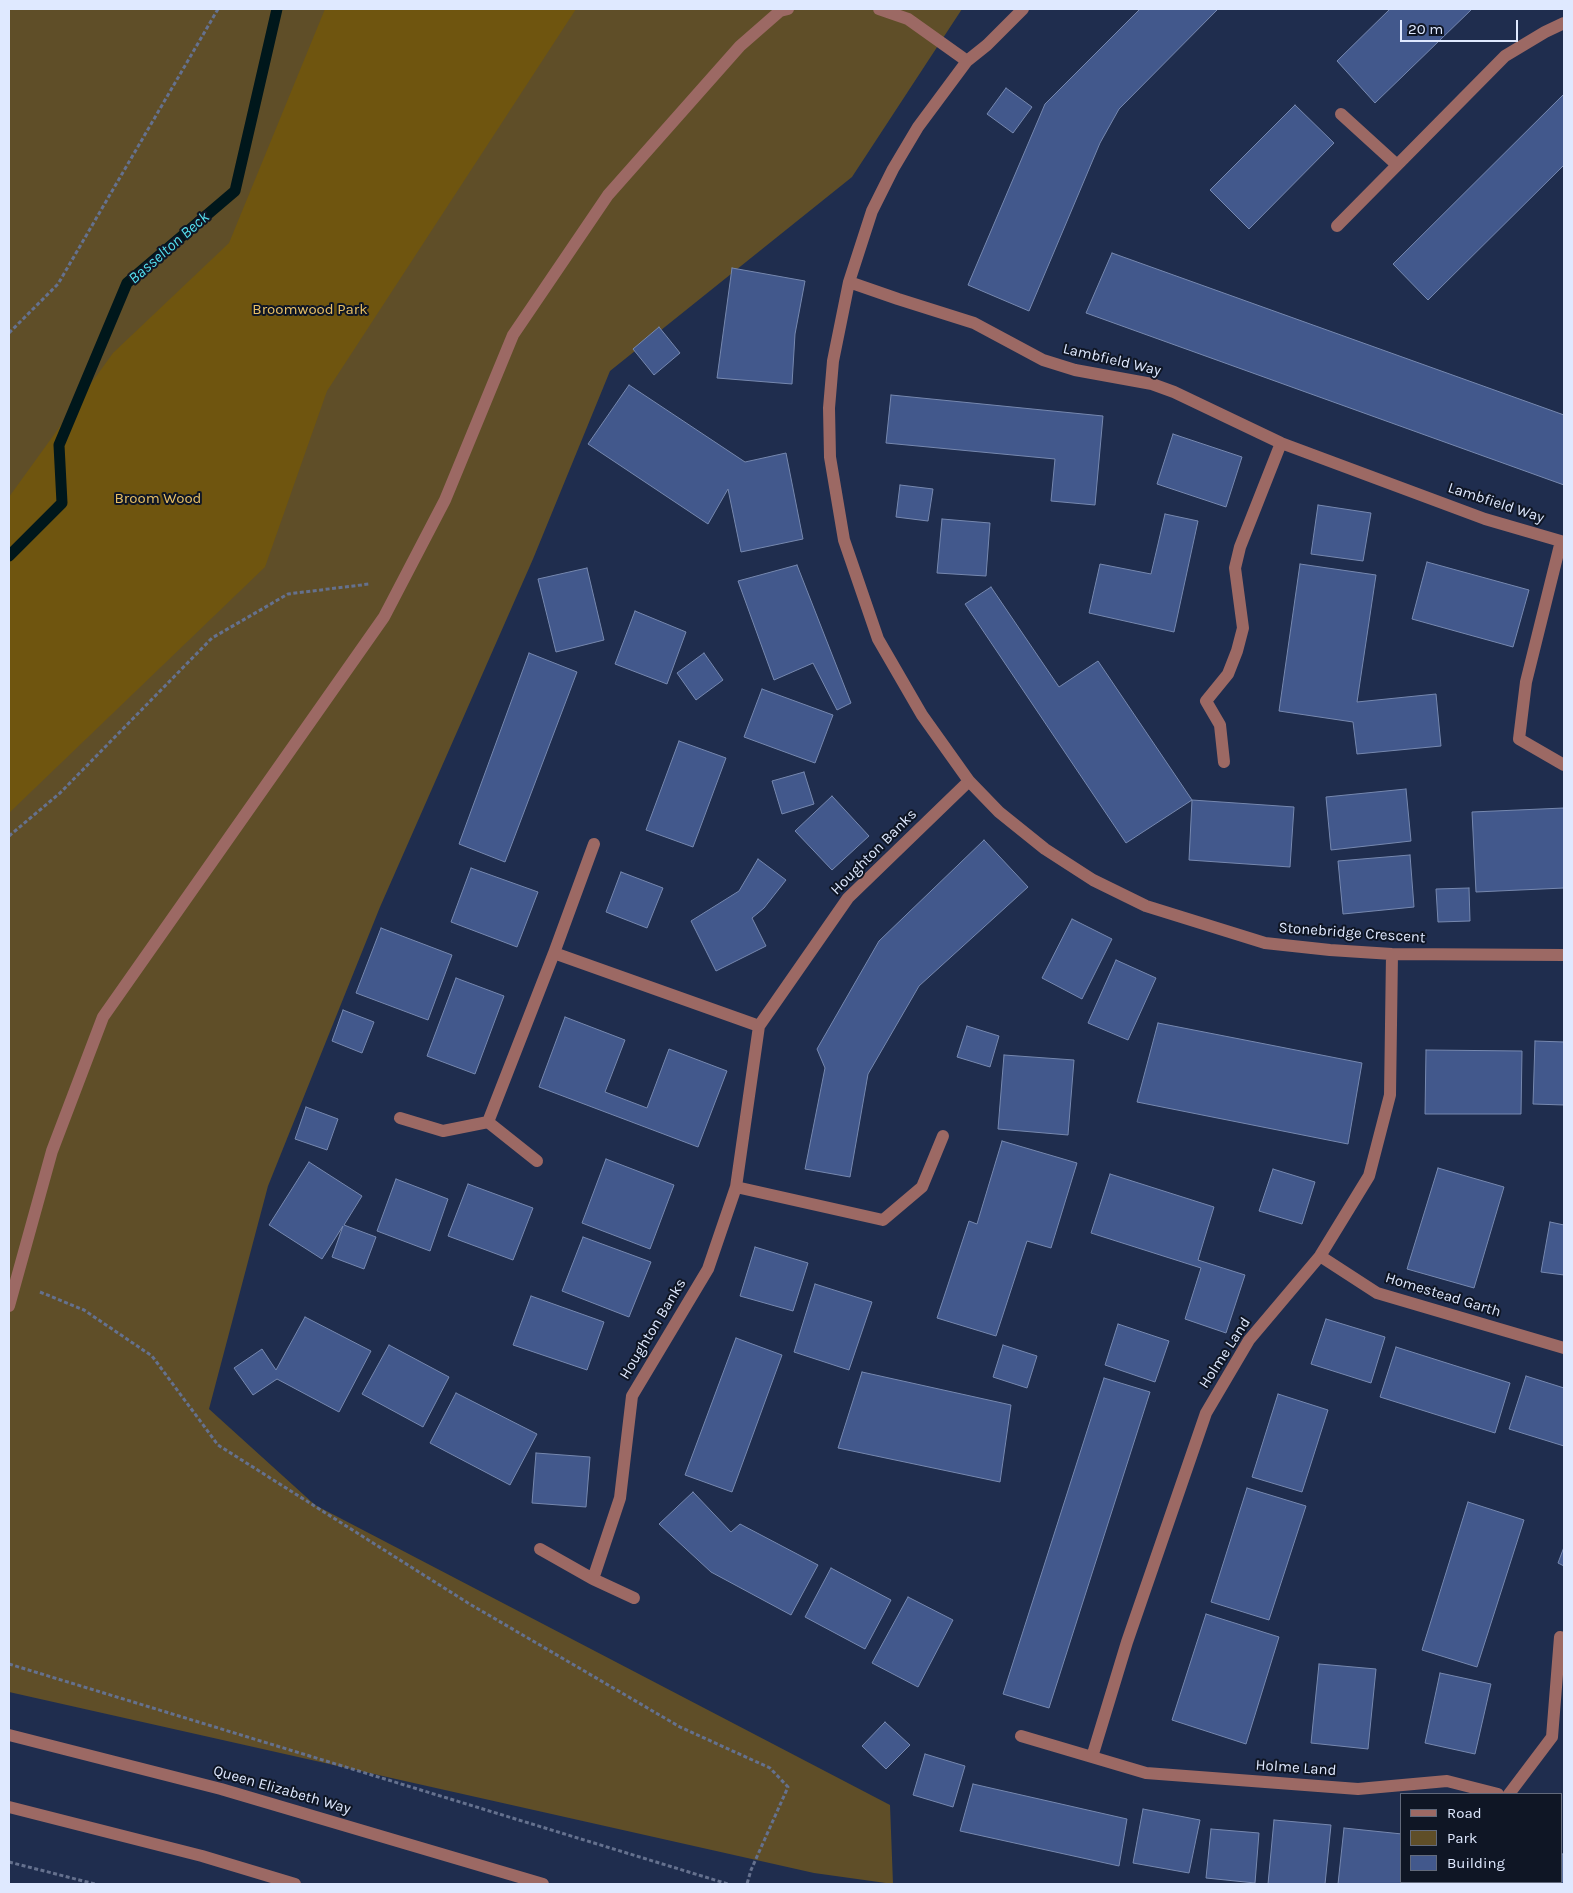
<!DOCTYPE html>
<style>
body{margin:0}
#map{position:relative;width:1573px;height:1893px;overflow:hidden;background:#1f2d4e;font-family:Karla,sans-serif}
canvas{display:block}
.frame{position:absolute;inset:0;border:10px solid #dfe9ff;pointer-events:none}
.legend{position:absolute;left:1400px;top:1793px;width:162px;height:90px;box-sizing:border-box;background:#0f1625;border:1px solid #626a7c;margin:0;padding:6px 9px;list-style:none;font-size:15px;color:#dfe9ff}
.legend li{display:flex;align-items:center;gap:10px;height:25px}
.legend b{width:25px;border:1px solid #626a7c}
.scale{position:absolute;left:1400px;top:20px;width:118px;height:22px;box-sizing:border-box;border:2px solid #dfe9ff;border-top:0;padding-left:6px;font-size:15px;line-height:18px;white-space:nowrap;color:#dfe9ff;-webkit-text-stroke:4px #0f1625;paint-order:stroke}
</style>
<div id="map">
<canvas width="1573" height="1893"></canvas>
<div class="frame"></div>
<ul class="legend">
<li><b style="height:6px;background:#9c6964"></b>Road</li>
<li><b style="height:14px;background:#5f4e28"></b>Park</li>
<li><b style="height:14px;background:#42588c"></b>Building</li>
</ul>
<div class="scale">20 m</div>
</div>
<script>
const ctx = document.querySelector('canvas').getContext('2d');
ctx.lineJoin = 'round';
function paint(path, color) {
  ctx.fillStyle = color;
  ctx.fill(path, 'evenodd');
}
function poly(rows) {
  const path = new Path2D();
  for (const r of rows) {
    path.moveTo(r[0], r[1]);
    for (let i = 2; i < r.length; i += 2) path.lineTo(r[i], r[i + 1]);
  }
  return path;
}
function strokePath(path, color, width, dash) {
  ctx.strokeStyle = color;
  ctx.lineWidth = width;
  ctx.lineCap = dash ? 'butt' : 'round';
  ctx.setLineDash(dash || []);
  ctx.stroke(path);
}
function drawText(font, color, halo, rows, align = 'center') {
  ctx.font = font + ' Karla,sans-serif';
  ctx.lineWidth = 4;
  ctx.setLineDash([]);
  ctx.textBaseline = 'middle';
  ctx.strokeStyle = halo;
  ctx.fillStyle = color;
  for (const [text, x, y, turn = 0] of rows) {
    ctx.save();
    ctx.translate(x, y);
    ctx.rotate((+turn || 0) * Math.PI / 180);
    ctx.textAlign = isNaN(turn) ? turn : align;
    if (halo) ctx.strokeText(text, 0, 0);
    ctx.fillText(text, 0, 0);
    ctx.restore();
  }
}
paint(poly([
 [9,9,962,9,852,177,610,371,533,559,380,907,268,1186,209,1409,315,1505,890,1805,893,1884,814,1873,9,1692]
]), '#5f4e28');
paint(poly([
 [325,9,576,9,327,391,265,567,9,813,9,497,113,353,229,243]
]), '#6f550f');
strokePath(poly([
 [9,556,62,503,59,445,127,283,235,191,277,9]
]), '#00171b', 11);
const building = poly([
 [1140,9,1218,9,1119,109,1100,143,1029,311,968,285,1045,104,1140,9],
 [1390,9,1472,9,1375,103,1337,61,1390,9],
 [1006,88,1032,107,1013,133,987,114,1006,88],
 [1564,94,1564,165,1428,300,1393,264,1564,94],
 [1295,105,1334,143,1249,229,1210,190,1295,105],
 [1112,253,1564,415,1564,485,1086,313,1112,253],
 [732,268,805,281,795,334,792,384,717,378,732,268],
 [659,327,680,353,654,375,633,349,659,327],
 [629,385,745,462,786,453,803,539,741,552,728,489,708,524,588,444,629,385],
 [891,395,1103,416,1095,505,1051,501,1055,459,886,443,891,395],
 [1173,434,1242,457,1226,507,1157,484,1173,434],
 [900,485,933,489,928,521,896,517,900,485],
 [1318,505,1371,513,1363,561,1311,554,1318,505],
 [1165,514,1198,521,1174,632,1089,613,1100,564,1151,574,1165,514],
 [942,519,990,523,986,576,937,573,942,519],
 [1427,562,1529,590,1513,647,1412,619,1427,562],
 [1300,564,1376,575,1357,702,1436,694,1441,746,1357,754,1353,722,1279,711,1300,564],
 [797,565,851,703,837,710,813,663,774,680,738,581,797,565],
 [587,568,604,640,556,652,538,579,587,568],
 [991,587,1059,687,1098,661,1192,800,1294,807,1290,867,1189,860,1192,800,1126,843,965,604,991,587],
 [635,611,686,632,667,684,615,664,635,611],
 [529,653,577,672,505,862,459,844,529,653],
 [704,653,723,680,696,700,677,673,704,653],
 [762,689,833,715,815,763,744,737,762,689],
 [679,741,726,758,693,847,646,830,679,741],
 [804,772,814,804,782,814,772,781,804,772],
 [1406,789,1411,841,1331,850,1326,797,1406,789],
 [832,796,869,836,832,870,795,831,832,796],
 [1564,808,1564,888,1476,892,1472,812,1564,808],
 [984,840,1028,887,919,986,868,1074,850,1177,805,1169,825,1068,817,1049,879,941,984,840],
 [1410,855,1414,907,1343,914,1338,861,1410,855],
 [758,859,786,880,764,908,752,918,766,946,716,971,691,921,739,891,758,859],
 [471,868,538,892,517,947,451,922,471,868],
 [621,872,663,888,647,928,606,912,621,872],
 [1469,888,1470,921,1438,922,1436,889,1469,888],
 [1072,919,1112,939,1082,999,1042,978,1072,919],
 [381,928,452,955,428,1020,356,993,381,928],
 [1116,960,1156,978,1128,1040,1088,1023,1116,960],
 [456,978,504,996,475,1074,427,1056,456,978],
 [343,1010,374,1022,362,1053,332,1041,343,1010],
 [565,1017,625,1040,605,1092,647,1108,669,1049,727,1071,698,1147,539,1087,565,1017],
 [1158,1023,1362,1063,1348,1144,1137,1102,1158,1023],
 [967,1026,999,1036,990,1067,957,1057,967,1026],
 [1535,1041,1564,1042,1564,1105,1533,1104,1535,1041],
 [1426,1050,1522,1051,1521,1114,1425,1114,1426,1050],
 [1004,1055,1074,1060,1068,1135,998,1129,1004,1055],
 [306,1107,338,1119,327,1150,295,1139,306,1107],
 [1002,1141,1077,1163,1051,1248,1027,1241,996,1336,937,1318,969,1221,977,1224,1002,1141],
 [606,1159,674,1185,650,1249,582,1223,606,1159],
 [309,1162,362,1196,344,1225,376,1237,364,1269,332,1257,343,1226,322,1259,269,1225,309,1162],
 [1438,1168,1504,1187,1474,1288,1407,1269,1438,1168],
 [1273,1169,1315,1182,1302,1224,1259,1211,1273,1169],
 [1110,1174,1214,1207,1198,1260,1245,1275,1226,1333,1185,1319,1201,1268,1091,1233,1110,1174],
 [396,1179,448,1199,430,1251,377,1231,396,1179],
 [468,1184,533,1208,513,1260,448,1236,468,1184],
 [1550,1222,1564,1225,1564,1275,1541,1272,1550,1222],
 [583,1237,651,1262,629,1317,562,1291,583,1237],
 [755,1247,808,1263,793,1311,740,1296,755,1247],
 [815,1284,872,1302,849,1370,794,1352,815,1284],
 [531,1296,604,1322,587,1370,513,1345,531,1296],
 [305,1317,371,1351,339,1412,277,1379,253,1395,234,1368,262,1349,276,1370,305,1317],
 [1326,1319,1385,1337,1371,1383,1311,1364,1326,1319],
 [1118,1324,1169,1341,1155,1382,1105,1365,1118,1324],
 [736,1338,782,1355,732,1492,685,1475,736,1338],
 [389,1345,449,1377,423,1427,362,1394,389,1345],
 [1003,1345,1037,1356,1027,1388,993,1377,1003,1345],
 [1396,1347,1510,1383,1495,1433,1380,1397,1396,1347],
 [862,1372,1011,1405,1000,1482,838,1448,862,1372],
 [1526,1376,1564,1388,1564,1446,1509,1429,1526,1376],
 [1104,1378,1150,1392,1049,1708,1003,1694,1104,1378],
 [456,1393,537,1434,510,1485,430,1443,456,1393],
 [1278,1394,1328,1410,1302,1492,1252,1477,1278,1394],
 [536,1453,590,1457,586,1507,532,1503,536,1453],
 [1247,1488,1306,1506,1269,1620,1211,1602,1247,1488],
 [693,1492,731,1532,740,1524,818,1565,791,1615,711,1572,659,1524,693,1492],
 [1468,1502,1524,1520,1477,1667,1422,1650,1468,1502],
 [1564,1547,1564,1566,1558,1563,1564,1547],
 [831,1568,891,1600,865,1649,805,1617,831,1568],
 [908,1597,953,1620,918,1687,872,1663,908,1597],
 [1206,1614,1279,1637,1246,1744,1172,1720,1206,1614],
 [1319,1664,1376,1669,1368,1749,1311,1743,1319,1664],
 [1440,1673,1491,1684,1475,1754,1425,1743,1440,1673],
 [885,1722,910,1745,886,1769,862,1746,885,1722],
 [925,1754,965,1766,953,1807,913,1795,925,1754],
 [973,1784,1127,1819,1119,1866,960,1831,973,1784],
 [1143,1809,1200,1820,1189,1873,1133,1863,1143,1809],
 [1274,1820,1331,1825,1325,1884,1268,1884,1274,1820],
 [1344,1828,1402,1834,1402,1882,1496,1882,1495,1884,1338,1884,1344,1828],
 [1211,1829,1259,1833,1255,1883,1206,1878,1211,1829],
 [1562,1854,1564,1854,1564,1884,1556,1884,1556,1882,1562,1882,1562,1854]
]);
paint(building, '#42588c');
strokePath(building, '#7688af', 1);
strokePath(poly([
 [9,333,58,284,218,9],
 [9,836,60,793,212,638,288,594,369,584],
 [40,1292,84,1310,152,1356,218,1445,468,1603,680,1727,770,1768,788,1787,751,1870,747,1884],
 [9,1664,728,1884],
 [9,1862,95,1884]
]), '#65718e', 3, [4, 2.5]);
strokePath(poly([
 [879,9,908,19,967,61],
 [1023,9,987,45,967,61,918,127,893,169,872,211,849,282,833,361,829,408,830,457,844,540,878,639,922,715,969,781,999,812,1045,849,1093,880,1146,906,1265,943,1330,950,1392,954,1564,955],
 [1341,114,1397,165],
 [1337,226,1505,56,1545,32,1564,23],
 [849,282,898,299,974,323,1043,360,1075,370,1152,384,1174,392,1281,443,1485,519,1564,542],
 [1561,541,1526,682,1519,739,1564,765],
 [1224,762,1220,725,1206,701,1228,674,1237,651,1243,628,1235,568,1240,547,1281,443],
 [554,953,594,844],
 [1392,954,1390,1095,1369,1176,1320,1256,1249,1340,1206,1413,1127,1642,1092,1757,1146,1773,1358,1789,1447,1781,1498,1794],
 [400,1118,443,1131,488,1122,554,953,759,1026],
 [488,1122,537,1161],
 [736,1187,883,1220,922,1187,943,1136],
 [1320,1256,1377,1293,1564,1348],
 [9,1306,52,1151,103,1017,384,617,445,500,513,335,608,195,740,46,780,11,788,9],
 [540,1549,593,1579],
 [634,1598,593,1579,620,1498,632,1396,708,1269,736,1187,759,1026,848,898,969,781],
 [9,1735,221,1789,543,1884],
 [1021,1736,1092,1757],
 [1509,1794,1552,1737,1560,1637],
 [9,1807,202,1856,295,1884]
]), '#9c6964', 12);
drawText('15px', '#eac167', '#0f1625', [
 ["Broomwood Park",310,310],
 ["Broom Wood",158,499]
]);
drawText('15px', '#dfe9ff', '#0f1625', [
 ["Lambfield Way",1112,360,13],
 ["Lambfield Way",1496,503,18],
 ["Houghton Banks",874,852,-45],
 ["Stonebridge Crescent",1352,933,4],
 ["Homestead Garth",1443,1295,17],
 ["Houghton Banks",653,1329,-59],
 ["Holme Land",1225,1353,-57],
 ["Holme Land",1296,1768,4],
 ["Queen Elizabeth Way",282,1790,16]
]);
drawText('italic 16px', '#53ddec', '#0f1625', [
 ["Basselton Beck",169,248,-41]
]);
</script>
